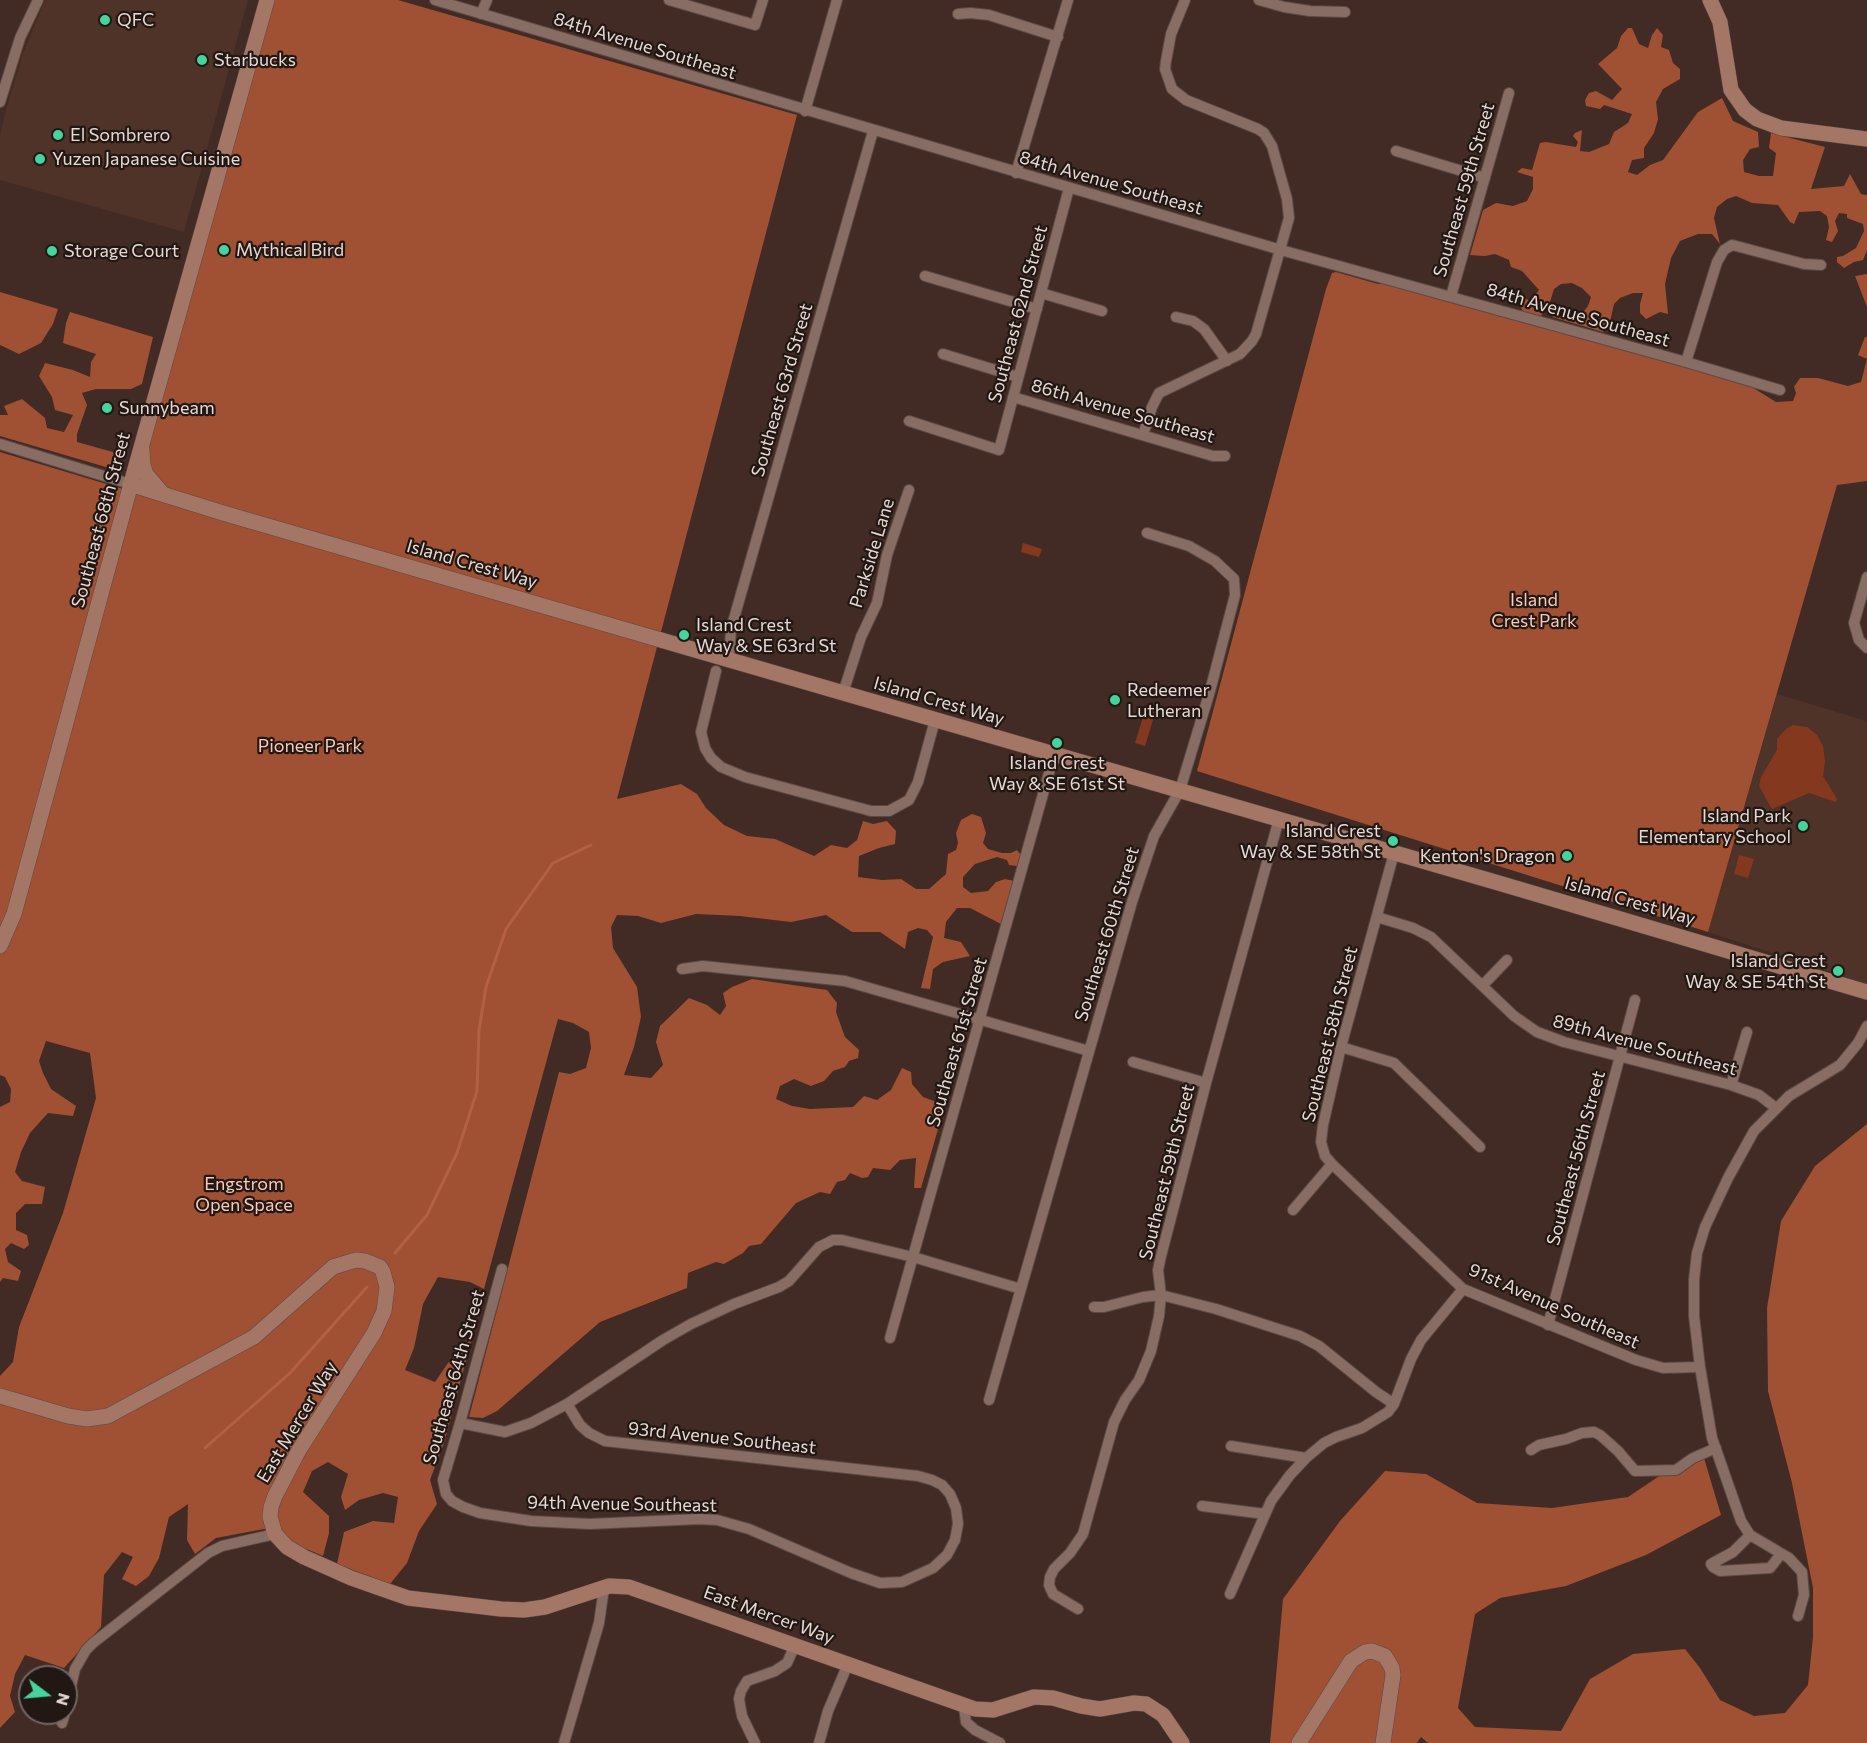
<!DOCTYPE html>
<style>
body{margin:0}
#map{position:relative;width:1867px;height:1743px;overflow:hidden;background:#422b24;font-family:Commissioner,sans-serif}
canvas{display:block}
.north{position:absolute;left:18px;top:1665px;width:60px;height:60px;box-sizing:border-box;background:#211713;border:2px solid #706460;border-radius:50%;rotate:106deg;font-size:16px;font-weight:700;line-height:24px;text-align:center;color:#e7d8d3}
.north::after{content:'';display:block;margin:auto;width:21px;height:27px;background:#46d49e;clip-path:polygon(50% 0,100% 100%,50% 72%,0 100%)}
</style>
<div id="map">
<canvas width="1867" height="1743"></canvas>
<div class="north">N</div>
</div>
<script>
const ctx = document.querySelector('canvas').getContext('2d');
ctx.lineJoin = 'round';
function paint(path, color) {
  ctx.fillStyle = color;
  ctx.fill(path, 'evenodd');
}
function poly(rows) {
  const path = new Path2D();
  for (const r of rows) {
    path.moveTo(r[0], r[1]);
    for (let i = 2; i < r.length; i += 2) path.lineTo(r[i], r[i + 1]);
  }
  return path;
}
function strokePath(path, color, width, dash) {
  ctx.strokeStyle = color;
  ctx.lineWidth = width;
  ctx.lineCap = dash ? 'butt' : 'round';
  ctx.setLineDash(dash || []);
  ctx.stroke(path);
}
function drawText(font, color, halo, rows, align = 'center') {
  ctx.font = font + ' Commissioner,sans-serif';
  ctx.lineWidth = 4.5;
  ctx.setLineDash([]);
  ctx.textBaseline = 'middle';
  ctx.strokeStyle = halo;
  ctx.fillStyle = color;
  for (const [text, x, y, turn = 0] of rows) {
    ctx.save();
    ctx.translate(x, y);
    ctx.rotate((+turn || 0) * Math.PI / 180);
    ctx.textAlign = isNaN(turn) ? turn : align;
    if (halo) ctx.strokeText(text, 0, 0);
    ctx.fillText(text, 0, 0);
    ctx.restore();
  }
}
paint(poly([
 [45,0,248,0,184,232,0,180,0,136,4,117,22,56],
 [1777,694,1867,721,1867,984,1708,932]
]), '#4f3228');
paint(poly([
 [1023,543,1042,549,1039,557,1021,552],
 [1146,707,1156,710,1145,746,1135,743],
 [1793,725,1807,727,1817,735,1823,746,1825,762,1823,776,1837,799,1836,802,1809,793,1772,809,1769,804,1759,786,1761,777,1777,750,1777,739,1786,729],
 [1739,855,1754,859,1748,878,1734,874]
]), '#84391e');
paint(poly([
 [274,0,398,0,797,115,617,799,681,784,697,794,706,808,724,825,747,836,775,839,814,856,831,845,847,848,857,840,863,821,873,824,887,821,896,831,895,844,879,848,859,856,858,877,882,880,901,879,916,889,929,889,946,874,948,854,956,850,958,843,956,833,961,820,972,814,981,817,986,833,983,843,988,849,1002,853,1011,853,1017,850,1021,855,1018,866,1009,865,1007,860,997,857,975,864,963,877,963,887,971,893,988,891,996,882,1005,879,1014,881,1001,924,970,908,957,908,946,922,944,938,961,942,970,956,943,962,933,969,930,989,921,988,933,937,927,930,918,928,908,932,905,949,880,932,852,932,826,915,791,922,740,916,696,914,661,923,638,916,617,915,611,927,613,948,637,987,641,1017,634,1047,624,1075,651,1078,663,1065,656,1042,660,1026,689,998,707,1005,720,1015,726,1006,723,993,732,987,752,979,827,990,837,1003,836,1012,845,1037,859,1050,858,1058,849,1061,845,1067,833,1071,824,1081,811,1086,794,1079,780,1086,776,1099,792,1106,810,1109,853,1107,864,1096,877,1100,891,1090,902,1068,911,1072,912,1084,923,1097,945,1105,921,1188,914,1188,916,1158,900,1160,890,1170,873,1168,868,1177,862,1178,850,1173,845,1180,837,1182,830,1194,820,1192,796,1203,761,1244,749,1246,743,1253,724,1264,716,1262,688,1273,687,1288,600,1322,497,1411,483,1418,469,1417,559,1072,570,1074,586,1068,591,1048,589,1032,573,1023,558,1019,484,1289,470,1282,438,1277,423,1304,414,1348,405,1370,435,1382,448,1363,472,1338,444,1443,430,1480,437,1504,419,1531,407,1563,390,1584,337,1564,344,1532,373,1521,394,1523,398,1497,383,1493,359,1500,345,1510,341,1497,348,1474,328,1462,312,1471,303,1492,329,1516,329,1533,323,1556,295,1544,279,1530,264,1529,216,1538,195,1554,187,1540,188,1504,169,1517,159,1558,149,1576,136,1586,122,1579,133,1557,122,1552,104,1575,101,1627,64,1668,25,1655,15,1674,10,1696,15,1712,0,1728,0,1376,13,1362,19,1327,63,1213,96,1098,90,1053,46,1041,39,1061,43,1073,51,1089,76,1106,73,1116,48,1113,30,1133,21,1152,15,1172,22,1181,45,1187,42,1204,25,1204,16,1213,16,1230,27,1235,29,1245,24,1249,11,1243,5,1249,8,1262,21,1271,18,1281,3,1278,0,1282,0,1107,10,1102,11,1089,5,1077,0,1075,0,452,133,492],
 [1628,28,1632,28,1639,44,1648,48,1652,35,1657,28,1663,35,1661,47,1669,50,1673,63,1680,69,1680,79,1663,89,1656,102,1658,119,1654,133,1644,148,1644,158,1632,160,1628,172,1637,175,1650,165,1663,160,1698,112,1722,98,1733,121,1758,132,1759,147,1750,149,1743,160,1744,172,1759,176,1773,176,1776,153,1769,148,1771,133,1825,147,1811,189,1844,186,1850,174,1861,194,1867,195,1867,250,1863,260,1854,262,1844,268,1837,262,1837,257,1843,256,1856,248,1864,231,1863,224,1847,218,1847,214,1839,213,1835,221,1838,231,1832,242,1826,240,1829,227,1827,216,1820,211,1799,212,1794,224,1790,222,1778,205,1752,203,1736,196,1727,199,1717,207,1714,218,1720,244,1712,234,1698,234,1680,241,1671,258,1665,284,1668,314,1660,312,1646,319,1640,313,1640,304,1643,293,1633,293,1620,298,1614,304,1610,322,1603,332,1552,317,1559,309,1581,315,1588,306,1591,297,1582,288,1572,283,1561,284,1554,289,1550,302,1541,316,1523,312,1521,307,1524,298,1531,301,1539,290,1522,271,1511,267,1509,260,1495,254,1485,256,1470,255,1483,210,1496,203,1513,206,1527,201,1533,189,1533,177,1517,172,1522,168,1532,170,1540,143,1546,142,1576,147,1578,142,1573,136,1575,133,1582,130,1580,151,1589,152,1609,144,1614,132,1628,123,1632,114,1604,105,1600,109,1586,106,1585,100,1589,93,1596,91,1612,100,1622,89,1598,64,1617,48,1621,36],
 [1336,272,1378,284,1385,283,1747,384,1776,402,1793,401,1796,393,1794,387,1800,378,1818,378,1848,386,1861,382,1867,359,1858,355,1865,337,1867,337,1867,481,1837,485,1708,932,1197,771,1326,289,1332,273],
 [1867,274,1867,307,1855,276],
 [0,292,58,309,53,324,41,343,19,354,0,345],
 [70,312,153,337,142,384,131,389,96,389,82,393,87,405,77,434,77,442,120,454,116,470,0,436,0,415,8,415,4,406,22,399,45,418,47,428,64,432,73,415,55,410,52,397,39,376,45,363,73,370,90,377,91,362,96,354,63,343,66,323],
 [1867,1124,1867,1743,1428,1743,1421,1737,1417,1743,1270,1743,1283,1599,1340,1521,1385,1471,1426,1474,1477,1503,1552,1508,1628,1497,1701,1448,1721,1515,1646,1555,1566,1586,1500,1598,1475,1614,1458,1708,1475,1727,1561,1731,1590,1679,1633,1654,1685,1649,1700,1668,1720,1700,1754,1716,1785,1713,1808,1685,1813,1637,1813,1588,1792,1483,1768,1391,1767,1308,1781,1221,1815,1166]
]), '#a05033');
strokePath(poly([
 [395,1253,427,1215,457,1153,477,1091,479,1030,486,987,506,929,553,863,591,845],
 [205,1448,290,1373,367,1287]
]), '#b36044', 3);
const street = poly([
 [435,0,1281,250,1686,362,1780,390],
 [669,0,755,25,763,0],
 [1259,0,1284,7,1310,11,1345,12],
 [481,14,487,0],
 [958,14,970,13,989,15,1058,37],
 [0,102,20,38,38,0],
 [805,111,837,0],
 [1396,151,1485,178],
 [1016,173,1068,0],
 [925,276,1037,309],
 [1041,293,1102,311],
 [1451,296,1509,93],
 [1176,317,1193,321,1204,329,1227,361],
 [943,354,1018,377],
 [1686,362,1717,262,1724,250,1732,245,1740,247,1804,264,1821,265],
 [1013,397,1213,456,1225,456],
 [909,421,999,450,1069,188],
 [1143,435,1152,407,1159,393,1240,354,1252,341,1256,334,1289,218,1287,199,1272,146,1264,133,1258,129,1186,100,1172,89,1165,69,1166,61,1171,34,1185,0],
 [0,444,130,484],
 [1867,577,1854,623,1859,640,1867,648],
 [729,660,731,629,873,131],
 [716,671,701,732,705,748,711,758,721,767,745,777,871,811,889,811,909,800,918,782,935,720],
 [843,693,861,637,877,603,887,555,909,490],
 [1377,917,1413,928,1431,937,1514,1016,1537,1032,1564,1042,1731,1085,1759,1095,1776,1108],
 [682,969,703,966,845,981,1089,1051],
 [1483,985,1507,960],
 [1341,1047,1394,1063,1480,1147],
 [1133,1062,1206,1083],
 [1731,1085,1747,1032],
 [1332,1164,1463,1289,1636,1360,1663,1368,1700,1367],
 [1293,1210,1332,1164,1325,1156,1321,1142,1323,1125,1341,1047,1394,853],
 [1094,1307,1104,1307,1143,1297,1161,1295,1216,1309,1300,1336,1319,1346,1376,1392,1394,1404],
 [1548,1325,1635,1000],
 [890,1338,1054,755],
 [989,1400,1132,902,1154,836,1180,790,1210,691,1235,595,1234,579,1215,561,1189,546,1147,533],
 [567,1404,663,1340,691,1324,734,1304,779,1287,789,1281,819,1247,833,1240,842,1240,913,1257,1021,1289],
 [460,1423,505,1432,531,1423,567,1404,580,1425,589,1433,605,1441,918,1476,932,1480,942,1485,950,1494,956,1508,958,1524,955,1540,947,1555,933,1568,902,1582,880,1583,851,1573,749,1529,717,1520,699,1519,590,1524,531,1521,480,1513,463,1507,452,1501,446,1494,443,1480,460,1423,502,1269],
 [1231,1446,1306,1458],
 [1531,1450,1539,1445,1566,1439,1582,1433,1594,1432,1600,1435,1618,1451,1635,1471,1676,1470,1693,1458,1716,1448],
 [1202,1506,1265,1514],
 [1750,1535,1733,1552,1711,1564,1713,1567,1720,1571,1770,1568,1781,1554],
 [1230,1594,1271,1501,1290,1475,1306,1458,1324,1443,1336,1437,1362,1428,1388,1412,1394,1404,1411,1359,1421,1340,1463,1289],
 [1078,1609,1053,1594,1049,1585,1050,1577,1054,1569,1070,1553,1083,1534,1114,1422,1125,1400,1139,1380,1151,1351,1159,1316,1161,1295,1158,1270,1161,1256,1206,1083,1279,819],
 [1798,1616,1804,1595,1802,1572,1789,1558,1750,1535,1741,1521,1712,1438,1700,1367,1694,1316,1694,1280,1697,1253,1705,1227,1728,1178,1754,1131,1789,1096,1840,1065,1858,1043,1867,1026],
 [964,1707,966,1722,975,1730,1000,1743],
 [66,1708,75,1669,86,1650,93,1643,208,1553,222,1546,275,1534],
 [62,1723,65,1713],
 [564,1743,599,1623,604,1588],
 [755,1743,742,1716,739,1699,741,1691,747,1681,775,1671,787,1663,795,1645],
 [819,1743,828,1711,848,1664]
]);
const secondary = poly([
 [1710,0,1720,22,1731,90,1745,110,1757,119,1781,128,1867,139],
 [142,450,143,465,146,474,163,494],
 [130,484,223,513,1502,884,1867,992],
 [0,946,14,914,135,469,267,0],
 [0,1396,68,1416,87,1419,108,1416,254,1337,333,1267,356,1260,365,1261,380,1267,383,1272,387,1287,384,1311,374,1333,299,1450,275,1496,271,1507,270,1517,275,1534,287,1547,304,1557,351,1578,408,1598,501,1609,524,1610,545,1607,609,1586,629,1587,975,1709,993,1710,1034,1697,1053,1698,1081,1706,1100,1709,1134,1703,1146,1704,1163,1715,1182,1743],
 [1299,1743,1351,1661,1365,1652,1372,1651,1385,1656,1392,1668,1393,1675,1383,1743]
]);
strokePath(street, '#5d4a44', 12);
strokePath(secondary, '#5d4a44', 16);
strokePath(street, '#876d64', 10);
strokePath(secondary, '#a47666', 15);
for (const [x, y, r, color] of [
 [105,20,6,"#46d49e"],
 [202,60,6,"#46d49e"],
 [58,135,6,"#46d49e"],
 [40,159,6,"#46d49e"],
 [224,250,6,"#46d49e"],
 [52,251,6,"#46d49e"],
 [107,408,6,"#46d49e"],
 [684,635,6,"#46d49e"],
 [1115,700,6,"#46d49e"],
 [1057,743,6,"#46d49e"],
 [1803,826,6,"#46d49e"],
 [1393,841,6,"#46d49e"],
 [1567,856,6,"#46d49e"],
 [1838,971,6,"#46d49e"]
]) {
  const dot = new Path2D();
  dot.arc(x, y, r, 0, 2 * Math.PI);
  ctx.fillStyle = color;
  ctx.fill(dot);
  strokePath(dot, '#211713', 2);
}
drawText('18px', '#e7d8d3', '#211713', [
 ["QFC",117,20],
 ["Starbucks",214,60],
 ["El Sombrero",70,135],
 ["Yuzen Japanese Cuisine",52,159],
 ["Mythical Bird",236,250],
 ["Storage Court",64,251],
 ["Sunnybeam",119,408],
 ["Island Crest",696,625],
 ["Way & SE 63rd St",696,646],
 ["Redeemer",1127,690],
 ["Lutheran",1127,711],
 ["Island Crest",1057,763,"center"],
 ["Way & SE 61st St",1057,784,"center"],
 ["Island Park",1791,816,"right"],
 ["Elementary School",1791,837,"right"],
 ["Island Crest",1381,831,"right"],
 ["Way & SE 58th St",1381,852,"right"],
 ["Kenton's Dragon",1555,856,"right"],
 ["Island Crest",1826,961,"right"],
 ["Way & SE 54th St",1826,982,"right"]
], 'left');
drawText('18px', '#e7d8d3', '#211713', [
 ["84th Avenue Southeast",645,46,17],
 ["84th Avenue Southeast",1111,183,16],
 ["Southeast 59th Street",1464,190,-74],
 ["Southeast 62nd Street",1018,314,-75],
 ["84th Avenue Southeast",1578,315,16],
 ["Southeast 63rd Street",782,390,-74],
 ["86th Avenue Southeast",1123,411,16],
 ["Southeast 68th Street",101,520,-75],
 ["Parkside Lane",872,553,-73],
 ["Island Crest Way",472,564,16],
 ["Island Crest Way",939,701,16],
 ["Island Crest Way",1630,901,16],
 ["Southeast 60th Street",1107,934,-73],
 ["Southeast 58th Street",1330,1034,-76],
 ["Southeast 61st Street",957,1042,-74],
 ["89th Avenue Southeast",1645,1045,15],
 ["Southeast 56th Street",1576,1158,-75],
 ["Southeast 59th Street",1167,1172,-76],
 ["91st Avenue Southeast",1554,1306,24],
 ["Southeast 64th Street",454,1377,-74],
 ["East Mercer Way",297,1422,-59],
 ["93rd Avenue Southeast",722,1438,6],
 ["94th Avenue Southeast",622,1504,1],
 ["East Mercer Way",769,1615,20]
]);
drawText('18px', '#f9caba', '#211713', [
 ["Island",1534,600],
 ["Crest Park",1534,621],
 ["Pioneer Park",310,746],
 ["Engstrom",244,1184],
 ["Open Space",244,1205]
]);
</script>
